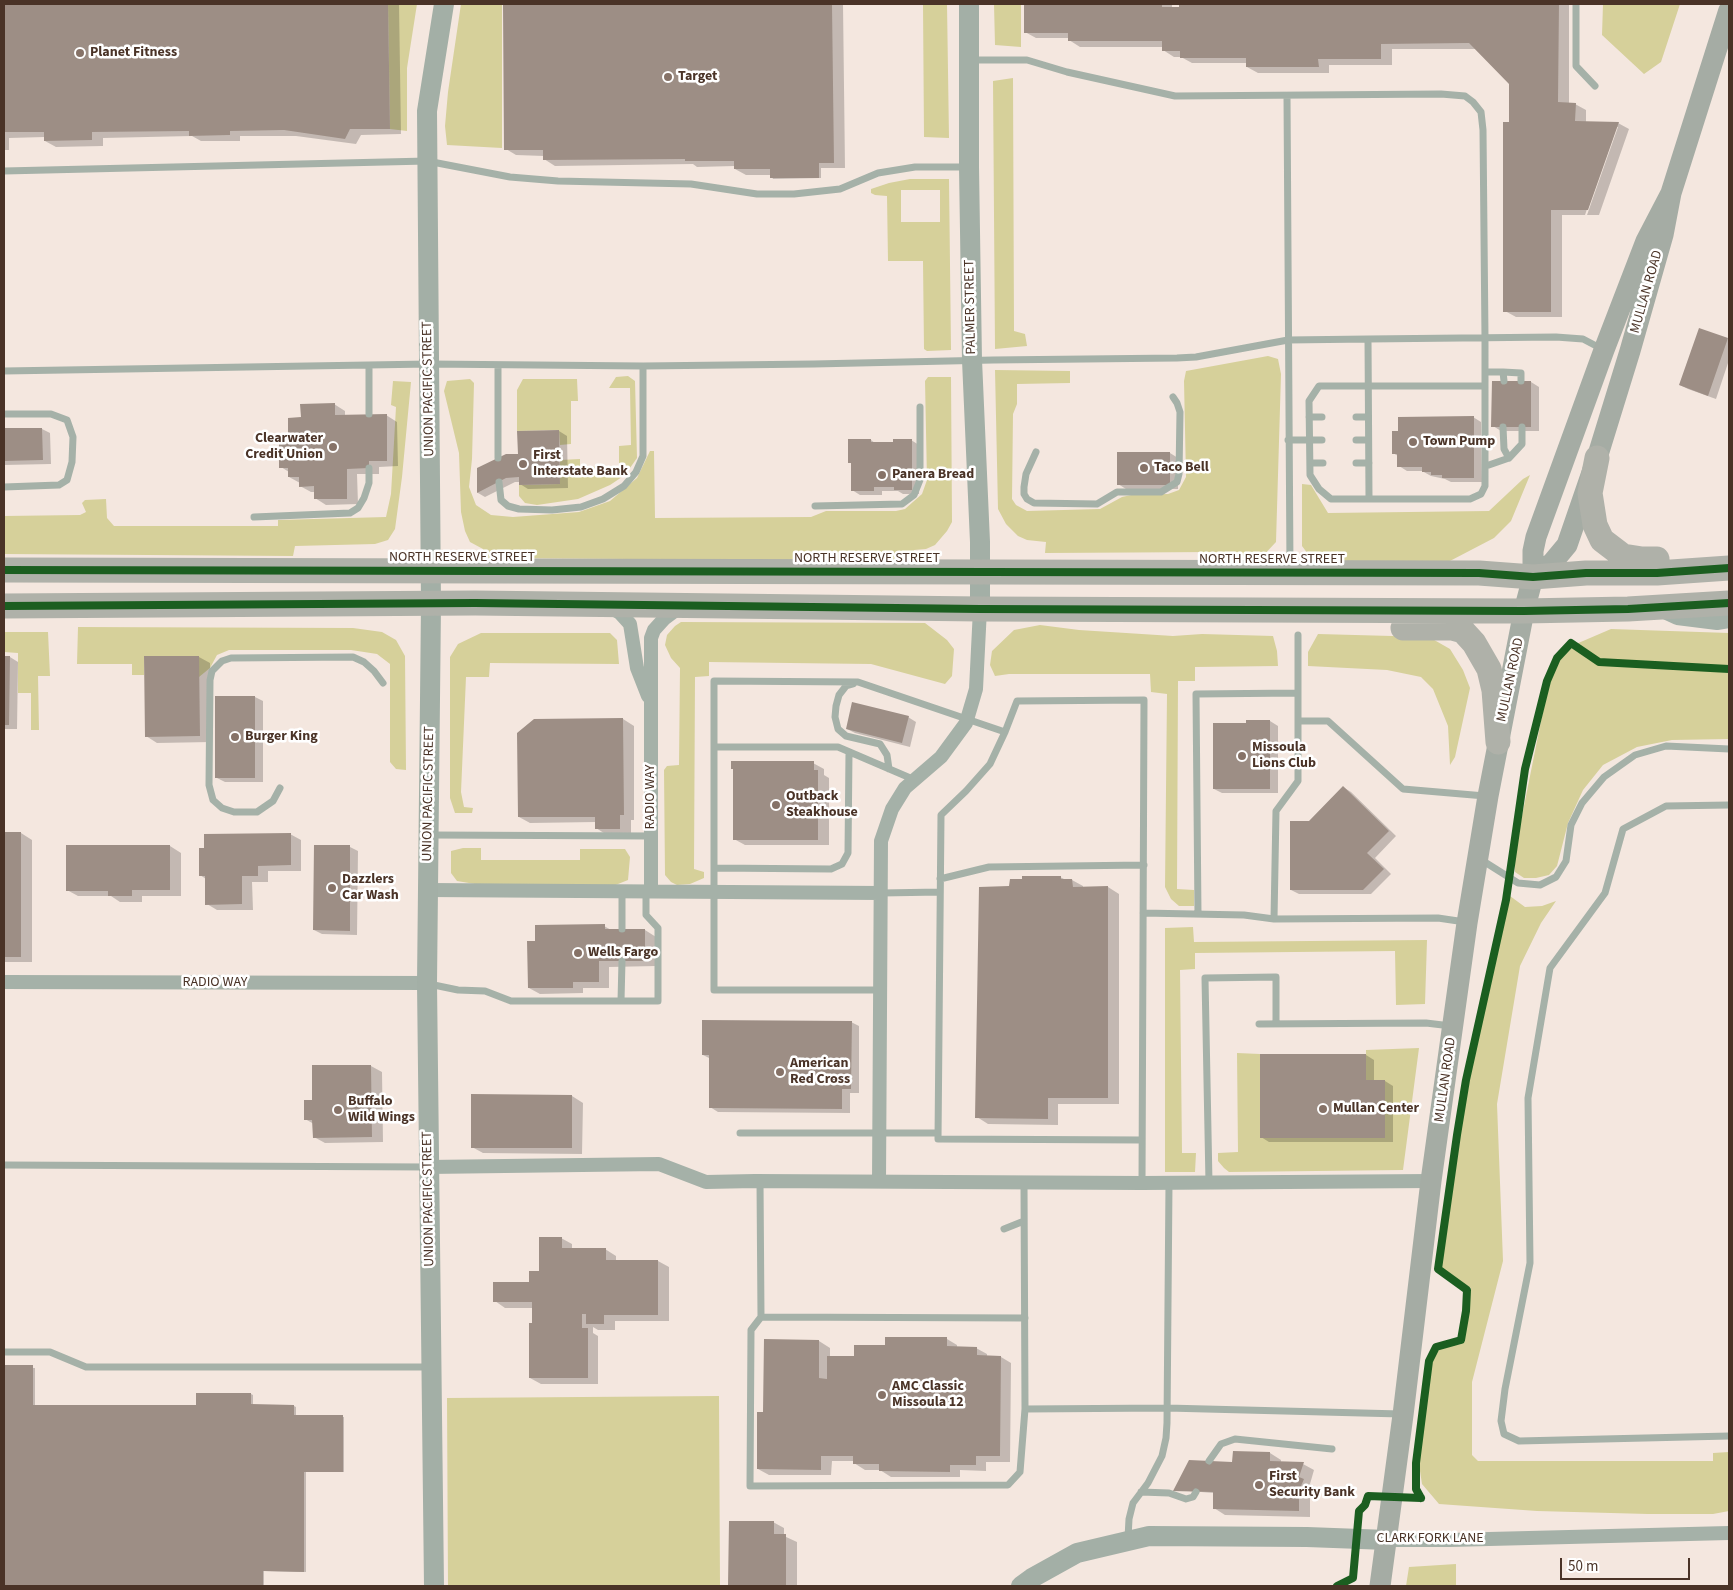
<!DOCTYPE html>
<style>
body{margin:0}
#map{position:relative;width:1733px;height:1590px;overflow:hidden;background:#f4e7df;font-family:"Source Sans 3",sans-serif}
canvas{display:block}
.frame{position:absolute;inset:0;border:5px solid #4a3327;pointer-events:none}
.scale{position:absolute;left:1560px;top:1558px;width:130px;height:22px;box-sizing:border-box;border:2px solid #4a3327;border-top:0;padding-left:6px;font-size:15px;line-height:18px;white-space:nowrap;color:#4a3327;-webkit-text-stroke:4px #fff;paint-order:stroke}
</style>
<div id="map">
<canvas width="1733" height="1590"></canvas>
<div class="frame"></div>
<div class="scale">50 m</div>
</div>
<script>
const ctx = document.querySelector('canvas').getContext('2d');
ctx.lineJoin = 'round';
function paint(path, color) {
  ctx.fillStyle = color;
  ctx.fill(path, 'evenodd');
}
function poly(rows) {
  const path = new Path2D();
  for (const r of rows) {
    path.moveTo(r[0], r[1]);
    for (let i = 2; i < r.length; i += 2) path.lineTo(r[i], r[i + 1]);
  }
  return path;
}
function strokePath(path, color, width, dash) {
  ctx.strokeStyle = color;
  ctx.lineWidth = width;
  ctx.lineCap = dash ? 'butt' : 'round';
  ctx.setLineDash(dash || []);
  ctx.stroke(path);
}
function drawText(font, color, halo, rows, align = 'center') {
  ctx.font = font + ' "Source Sans 3",sans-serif';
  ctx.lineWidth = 5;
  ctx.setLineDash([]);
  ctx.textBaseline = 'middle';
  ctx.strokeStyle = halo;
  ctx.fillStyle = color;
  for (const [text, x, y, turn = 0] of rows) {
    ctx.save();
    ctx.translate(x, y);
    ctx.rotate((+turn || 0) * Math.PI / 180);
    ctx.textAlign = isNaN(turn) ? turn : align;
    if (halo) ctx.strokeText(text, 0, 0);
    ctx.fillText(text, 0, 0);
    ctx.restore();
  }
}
paint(poly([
 [388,4,417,4,407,68,407,131,390,129],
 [461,4,502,4,502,148,447,145,445,126,448,92],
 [923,4,947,4,949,138,924,137],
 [994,4,1021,4,1021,47,995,45],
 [1603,4,1680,4,1661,62,1644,74,1602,35],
 [1013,78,1014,331,1025,334,1027,346,995,349,993,81],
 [910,179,949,179,951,350,927,351,924,349,923,261,888,261,887,196,875,195,871,193,871,189,889,183],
 [901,190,940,190,940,222,901,222],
 [1268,356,1278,359,1281,374,1276,542,1261,558,1214,552,1045,553,1046,542,1027,540,1018,536,1006,524,998,509,995,370,1070,371,1070,383,1017,384,1017,404,1013,414,1012,499,1016,505,1027,511,1100,509,1122,497,1131,495,1168,494,1179,490,1186,477,1184,381,1186,371],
 [628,376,635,381,637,458,625,475,610,485,578,499,537,505,525,503,519,496,519,485,560,484,560,460,580,459,580,467,619,466,619,446,631,445,630,388,609,388,616,377],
 [928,377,951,377,952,522,947,531,935,545,926,549,914,550,914,561,483,558,483,549,470,542,465,531,461,512,459,453,444,391,447,381,470,379,474,383,472,459,469,487,476,505,491,515,513,517,579,512,610,501,637,478,650,451,654,451,655,518,811,517,826,511,896,511,905,509,922,494,927,480,925,381],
 [523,379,577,379,578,401,571,401,571,444,560,445,559,430,517,431,517,390],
 [393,381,411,382,402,477,395,529,388,540,375,544,295,546,293,556,4,554,4,516,80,515,86,512,82,503,85,500,106,499,107,518,114,526,278,526,278,520,386,517,391,494,396,407,391,405],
 [1530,475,1511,521,1494,538,1448,562,1318,562,1308,554,1302,546,1302,484,1311,485,1328,513,1489,511,1523,479],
 [681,622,925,623,947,640,954,649,952,676,945,684,871,664,709,662,709,676,695,677,694,869,704,872,704,878,690,884,677,885,671,882,665,875,664,770,667,766,679,765,680,668,671,658,665,645,667,635,675,626],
 [1040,625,1079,630,1173,636,1202,634,1273,636,1277,651,1278,666,1195,667,1195,681,1178,681,1177,889,1194,890,1194,906,1179,906,1171,899,1165,887,1167,694,1151,692,1150,674,1009,674,995,676,990,665,992,651,1014,630],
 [78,627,353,628,382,632,396,640,405,656,406,770,396,769,390,762,390,664,377,654,351,650,229,650,217,655,210,668,199,677,199,656,144,656,144,675,132,675,132,664,77,664],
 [1611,629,1729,633,1729,739,1672,740,1637,747,1603,765,1583,790,1568,823,1557,866,1549,875,1536,878,1524,878,1515,872,1515,851,1548,686,1559,660,1576,644],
 [4,632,48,632,50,676,38,676,39,730,31,730,31,693,18,693,18,653,4,652],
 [481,633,610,633,617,640,619,664,490,663,489,677,466,677,461,792,464,807,473,808,472,813,455,813,450,798,450,657,458,644],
 [1318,634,1429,637,1450,649,1463,670,1470,688,1455,757,1450,765,1448,726,1433,689,1421,677,1387,670,1308,666,1308,652],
 [463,848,481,848,481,860,580,860,580,849,625,849,630,857,628,880,613,886,475,884,457,881,451,873,451,851],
 [1510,896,1525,907,1542,906,1556,901,1541,923,1520,966,1497,1104,1503,1261,1472,1382,1472,1455,1478,1461,1713,1461,1713,1453,1729,1452,1729,1511,1713,1514,1648,1514,1537,1511,1439,1504,1422,1484,1418,1458,1433,1349,1461,1344,1471,1288,1439,1269,1453,1167,1473,1062],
 [1193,927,1194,942,1427,940,1425,1004,1396,1005,1395,951,1195,953,1195,969,1180,970,1182,1153,1196,1153,1195,1172,1165,1172,1165,928],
 [1419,1048,1403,1170,1229,1172,1224,1168,1218,1161,1218,1153,1238,1152,1237,1053,1260,1054,1260,1138,1385,1138,1385,1080,1366,1080,1366,1050],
 [719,1396,720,1586,448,1586,447,1398],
 [1456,1564,1456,1586,1406,1586,1409,1567]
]), '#d6d09a');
paint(poly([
 [4,4,399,4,401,134,361,135,356,144,296,136,240,136,240,141,201,141,192,136,103,138,103,146,56,147,45,141,45,137,9,138,9,150,4,150],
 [505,4,843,4,845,168,821,168,821,178,773,179,771,175,746,175,735,169,735,166,697,167,693,164,555,166,544,159,544,156,516,155,506,149],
 [1025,4,1172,4,1172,8,1180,8,1180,4,1569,4,1569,104,1575,104,1586,110,1586,122,1618,123,1629,129,1599,215,1587,215,1618,127,1615,127,1585,215,1562,215,1562,317,1516,317,1505,311,1511,123,1510,84,1476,49,1392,49,1392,65,1329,65,1329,73,1258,73,1247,67,1247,63,1192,63,1181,57,1174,57,1163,50,1163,47,1080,47,1069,40,1069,38,1036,38,1025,32],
 [1727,339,1729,340,1729,360,1716,399,1688,389,1680,385],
 [1531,382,1539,387,1539,431,1501,431,1493,426],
 [334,404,345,411,345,416,386,415,397,422,398,466,379,467,379,474,357,474,358,504,326,505,315,498,315,492,311,492,300,486,300,483,289,477,289,472,281,467,289,435,302,419],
 [1473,417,1481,422,1482,482,1451,482,1445,479,1431,476,1422,471,1407,471,1399,466,1398,456,1393,453],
 [42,429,50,433,51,464,4,465,4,430],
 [559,431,567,436,568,488,528,489,520,484,520,482,515,482,485,497,478,493,478,469,519,455,519,432],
 [871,440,876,444,895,444,911,440,919,445,919,494,903,494,898,491,882,491,882,495,860,495,852,490,852,464,850,462],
 [1170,453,1178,458,1178,489,1126,489,1118,484],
 [4,657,10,657,18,662,17,729,4,729],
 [199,657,210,663,211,742,157,743,146,736],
 [255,697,263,701,263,782,225,782,217,778],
 [908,717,916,722,910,747,855,733,847,729],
 [623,719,634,726,634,820,631,820,631,834,607,835,596,828,596,822,530,823,519,817],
 [1270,721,1278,726,1278,793,1222,793,1214,789,1247,725],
 [813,763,824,769,824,775,829,778,829,845,745,845,734,839],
 [1343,787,1351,792,1396,836,1375,858,1391,874,1371,894,1299,894,1291,890,1309,822],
 [4,833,21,833,32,840,32,962,4,962],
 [290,834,301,840,301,871,268,871,268,882,252,882,253,910,217,910,207,904,206,879,200,875],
 [170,846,181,853,181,896,142,896,142,902,120,902,111,896,78,896,67,890],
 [315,846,350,847,358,851,357,935,322,934,314,930],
 [1060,877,1066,880,1072,880,1083,886,1083,888,1108,887,1119,894,1119,1104,1058,1104,1058,1125,988,1124,977,1117,1010,887,1023,880],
 [604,926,613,931,645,930,656,937,656,966,609,967,609,988,583,988,583,993,540,994,529,988,536,942],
 [851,1022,859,1026,859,1093,850,1093,850,1113,718,1112,710,1107,711,1059,703,1055],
 [1366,1055,1374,1060,1374,1081,1385,1081,1393,1086,1393,1142,1269,1142,1261,1137],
 [371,1066,382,1072,383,1142,325,1143,314,1137,314,1124,305,1119,313,1101],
 [572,1096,583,1103,582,1154,483,1153,472,1147],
 [561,1238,572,1244,572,1249,605,1249,616,1256,616,1261,658,1261,669,1267,669,1321,615,1321,615,1330,598,1330,593,1327,593,1333,598,1336,598,1384,541,1384,530,1378,533,1308,505,1308,495,1301,530,1284,540,1272],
 [947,1339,957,1345,957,1348,976,1348,987,1354,987,1357,1001,1357,1011,1363,1010,1462,986,1462,986,1471,960,1470,960,1477,891,1477,880,1470,865,1470,854,1463,854,1461,832,1461,831,1475,769,1475,758,1469,764,1413,819,1341,830,1348,830,1357,855,1358,886,1347],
 [4,1367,35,1368,35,1406,198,1406,198,1394,251,1394,253,1395,253,1406,294,1406,296,1407,296,1416,344,1417,344,1472,306,1472,306,1572,264,1571,264,1586,4,1586],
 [1270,1453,1281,1460,1281,1463,1303,1464,1314,1470,1310,1484,1314,1486,1310,1497,1310,1517,1225,1515,1214,1508,1214,1493,1175,1490,1234,1463],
 [730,1522,773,1522,784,1528,784,1536,797,1542,797,1586,730,1586]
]), '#0003');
paint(poly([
 [4,4,388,4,390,129,350,129,345,139,284,130,230,131,230,135,189,136,189,131,92,132,92,140,44,141,44,132,4,132],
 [503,4,832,4,834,163,819,163,819,178,770,178,770,169,734,169,734,161,685,161,685,159,543,160,543,150,504,150],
 [1024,4,1162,4,1162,7,1179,7,1179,4,1559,4,1558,102,1576,103,1575,121,1619,122,1588,210,1551,210,1551,312,1503,312,1503,122,1509,122,1509,84,1469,43,1381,44,1381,59,1318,59,1319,67,1246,67,1246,58,1180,58,1180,51,1162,51,1162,41,1068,41,1068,33,1024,33],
 [1699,328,1728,338,1708,396,1679,385],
 [1492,381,1531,381,1531,427,1491,427],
 [335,403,335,415,387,414,387,461,369,461,369,468,347,469,347,499,314,499,314,486,299,487,299,477,288,477,288,468,279,468,279,434,288,434,288,418,301,417,300,404],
 [1474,416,1474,478,1442,478,1442,475,1431,475,1431,472,1422,472,1422,467,1397,467,1397,454,1392,454,1392,431,1398,431,1398,417],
 [4,428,42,428,43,460,4,461],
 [559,430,560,484,519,485,519,477,506,478,477,493,477,468,506,454,518,454,517,431],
 [848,439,871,439,871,442,893,442,893,439,912,439,912,490,894,490,894,487,874,487,874,491,851,491,851,463,848,463],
 [1117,452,1170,452,1170,485,1117,485],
 [4,656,10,656,9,725,4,725],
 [144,656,199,656,200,736,145,737],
 [215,696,255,696,255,778,215,778],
 [852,702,909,716,902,743,846,729],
 [623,718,624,815,620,815,620,829,595,829,595,817,518,817,517,733,534,719],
 [1246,720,1270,720,1270,789,1213,789,1213,723,1246,723],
 [731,761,814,761,814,770,818,770,818,840,733,840,733,769,731,769],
 [1343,786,1389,831,1367,853,1384,869,1363,890,1290,890,1290,821,1309,821],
 [4,832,21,832,21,957,4,957],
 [291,833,291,865,258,866,258,876,242,876,242,904,205,905,205,876,199,876,199,848,204,848,204,834],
 [66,845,170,845,170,890,132,890,132,896,108,896,108,891,66,891],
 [314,845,350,845,350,931,313,930],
 [1022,876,1061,876,1061,879,1072,879,1073,887,1108,886,1108,1098,1048,1098,1048,1119,975,1118,979,887,1009,886,1010,879,1022,879],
 [605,924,605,929,645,929,645,961,599,961,599,982,573,982,573,988,528,988,527,941,535,941,535,925],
 [702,1020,852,1021,851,1089,842,1089,842,1109,709,1108,709,1055,702,1055],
 [1260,1054,1366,1054,1366,1080,1385,1080,1385,1138,1260,1138],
 [312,1065,371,1065,372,1137,313,1138,312,1120,304,1120,304,1100,312,1100],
 [471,1094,572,1095,572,1148,471,1148],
 [539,1237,562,1237,562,1248,606,1248,606,1260,658,1260,658,1315,604,1315,604,1324,586,1324,586,1314,582,1314,582,1328,588,1328,588,1378,529,1378,529,1323,532,1323,532,1302,493,1302,493,1282,529,1282,529,1271,539,1271],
 [885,1337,947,1337,947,1346,977,1347,977,1355,1001,1356,1000,1456,976,1456,976,1465,950,1465,950,1472,879,1471,879,1464,853,1464,853,1456,821,1456,821,1470,757,1469,757,1412,763,1412,764,1339,819,1340,819,1378,827,1379,827,1356,854,1356,854,1345,885,1345],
 [4,1365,33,1365,33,1405,196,1405,196,1393,251,1393,251,1404,294,1405,294,1415,343,1415,343,1472,304,1472,304,1572,263,1571,263,1586,4,1586],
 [1233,1451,1270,1452,1270,1461,1304,1462,1299,1477,1304,1479,1299,1491,1299,1511,1213,1509,1213,1492,1173,1491,1189,1460,1232,1462],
 [729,1521,774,1521,774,1534,786,1534,786,1586,728,1586]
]), '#9d8e85');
strokePath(poly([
 [1576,4,1576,66,1595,86],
 [971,60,1027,60,1067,72,1175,96,1441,94,1465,96,1473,102,1481,112,1483,130,1485,338,1485,486,1481,494,1470,499,1331,499,1319,489,1310,475,1309,401,1319,386,1485,386],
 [1287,96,1290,568],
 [4,171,427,161,510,177,558,181,691,184,757,194,794,194,840,189,878,173,915,167,967,167],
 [1368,339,1369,498],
 [498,365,498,458],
 [4,371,429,364,643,366,814,364,993,360,1177,358,1196,357,1288,340,1368,339,1556,337,1583,339,1602,349],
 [1485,372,1503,372,1504,381],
 [1503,372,1521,373,1521,381],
 [4,414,51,414,67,420,73,437,72,462,67,480,59,485,4,487],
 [369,414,369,365],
 [1309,417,1322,417],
 [1356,417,1368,417],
 [1288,440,1322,440],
 [1356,440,1368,440],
 [1036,452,1026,474,1024,487,1024,494,1027,499,1034,503,1097,504,1117,492,1161,492,1177,482,1179,474,1180,412,1177,403,1173,397],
 [1509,458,1522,444,1522,427],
 [1310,463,1323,463],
 [1356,463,1369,463],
 [1486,466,1509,458,1504,449,1503,427],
 [499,482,501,500,508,506,519,509,552,510,581,507,603,499,624,486,636,472,643,456,643,366],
 [815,506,902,504,914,495,920,480,920,407],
 [254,517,350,513,358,508,364,498,369,483,369,468],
 [853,684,846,686,839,695,836,706,835,717,838,729,846,736,880,744,887,755,889,769],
 [1298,721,1328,721,1403,789,1485,796],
 [714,747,838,747,915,780],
 [280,788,273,801,257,812,234,812,222,808,213,800,209,785,210,680,212,671,222,661,231,658,353,657,364,662,374,671,383,683],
 [1729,805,1666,806,1623,829,1605,893,1550,968,1528,1098,1530,1263,1505,1389,1501,1421,1504,1434,1519,1441,1729,1436],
 [431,835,651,836],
 [1480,859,1518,883,1540,885,1556,877,1566,861,1571,825,1582,803,1604,777,1635,755,1666,746,1729,749],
 [714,868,831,869,842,864,848,853,849,752],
 [940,879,989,867,1144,865],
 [622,891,622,929],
 [881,893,940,892],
 [1143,913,1244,915,1274,919,1438,918,1465,922],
 [1198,914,1196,694,1298,693],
 [1274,919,1276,811,1298,781,1298,635],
 [429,984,458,990,485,991,511,1001,658,1001,658,928,646,915,646,891],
 [880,990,714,990,714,681,858,682,1005,732],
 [621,1001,622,961],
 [1259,1024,1426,1023,1451,1026],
 [740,1133,938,1133],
 [1142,1140,938,1139,941,815,966,791,990,764,1005,732,1017,701,1144,700,1142,1183],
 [4,1165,428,1167],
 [760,1181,761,1317,1025,1318],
 [1024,1182,1025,1409,1167,1408,1401,1414],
 [1209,1183,1205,978,1276,977,1276,1024],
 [1004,1229,1024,1221],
 [761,1317,751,1330,750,1486,1008,1485,1020,1472,1025,1409],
 [4,1352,50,1352,86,1367,430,1367],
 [1209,1461,1221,1444,1235,1439,1332,1449],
 [1141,1492,1169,1493,1186,1499,1193,1497,1196,1492],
 [1128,1538,1129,1519,1133,1503,1148,1483,1162,1456,1166,1438,1167,1423,1169,1183]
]), '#a5b1a8', 7);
strokePath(poly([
 [610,607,620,613,630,624,637,668,648,696],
 [1664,612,1677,618,1717,623,1729,621],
 [428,890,881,893],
 [651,891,651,638,654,630,664,619,680,607],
 [4,982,427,983],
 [428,1167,659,1164,706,1182,755,1181,1142,1183,1431,1181],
 [879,1181,881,841,892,809,905,788,941,757,966,723,976,689,980,609],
 [1387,1540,1449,1540,1729,1533]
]), '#a5b1a8', 14);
strokePath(poly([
 [969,4,969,167,972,360,980,542,980,609],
 [434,1586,427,983,431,604,427,111,444,4],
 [1021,1586,1032,1578,1077,1553,1149,1536,1307,1537,1387,1540]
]), '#a3afa6', 20);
strokePath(poly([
 [1533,577,1552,563,1567,545,1597,458,1630,351,1663,235,1671,193,1729,10],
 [1380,1586,1403,1415,1431,1181,1467,923,1488,796,1524,611,1533,577,1533,551,1536,537,1604,350,1646,241,1671,193]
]), '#a5aca4', 21);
strokePath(poly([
 [1597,458,1590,493,1595,525,1602,540,1623,556,1642,559,1657,559],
 [4,570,1479,573,1533,577,1586,573,1657,573,1729,568],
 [4,606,475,603,980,609,1524,611,1628,609,1729,603],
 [1403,628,1452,628,1463,631,1474,643,1489,669,1494,690,1498,742]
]), '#afb1a9', 25);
strokePath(poly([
 [4,570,1479,573,1533,577,1586,573,1657,573,1729,568],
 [4,606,475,603,980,609,1524,611,1628,609,1729,603],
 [1421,1498,1416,1489,1416,1463,1429,1361,1436,1347,1461,1340,1466,1311,1467,1290,1438,1269,1457,1135,1466,1080,1506,900,1525,769,1547,681,1557,658,1571,643,1599,662,1729,669],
 [1337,1586,1353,1578,1359,1511,1365,1505,1368,1496,1421,1498]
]), '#1b5e20', 8);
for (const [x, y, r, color] of [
 [80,53,5,"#867267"],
 [668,77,5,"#867267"],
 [1413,442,5,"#867267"],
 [333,447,5,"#867267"],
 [523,464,5,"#867267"],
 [1144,468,5,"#867267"],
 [882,475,5,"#867267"],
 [235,737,5,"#867267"],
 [1242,756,5,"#867267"],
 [776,805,5,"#867267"],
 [332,888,5,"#867267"],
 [578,953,5,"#867267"],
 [780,1072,5,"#867267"],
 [1323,1109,5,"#867267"],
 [338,1110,5,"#867267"],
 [882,1395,5,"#867267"],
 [1259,1485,5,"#867267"]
]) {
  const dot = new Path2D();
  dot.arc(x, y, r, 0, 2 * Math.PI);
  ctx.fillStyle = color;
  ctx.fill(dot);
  strokePath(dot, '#fff', 2);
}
drawText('bold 14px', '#4a3327', '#fff', [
 ["Planet Fitness",90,53],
 ["Target",678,77],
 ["Clearwater",323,439,"right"],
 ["Credit Union",323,455,"right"],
 ["Town Pump",1423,442],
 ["First",533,456],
 ["Interstate Bank",533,472],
 ["Taco Bell",1154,468],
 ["Panera Bread",892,475],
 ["Burger King",245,737],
 ["Missoula",1252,748],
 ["Lions Club",1252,764],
 ["Outback",786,797],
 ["Steakhouse",786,813],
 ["Dazzlers",342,880],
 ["Car Wash",342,896],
 ["Wells Fargo",588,953],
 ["American",790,1064],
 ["Red Cross",790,1080],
 ["Buffalo",348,1102],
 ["Wild Wings",348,1118],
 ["Mullan Center",1333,1109],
 ["AMC Classic",892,1387],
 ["Missoula 12",892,1403],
 ["First",1269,1477],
 ["Security Bank",1269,1493]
], 'left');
drawText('14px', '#4a3327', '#fff', [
 ["MULLAN ROAD",1647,292,-74],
 ["PALMER STREET",971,307,-91],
 ["UNION PACIFIC STREET",429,389,-91],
 ["NORTH RESERVE STREET",462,558],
 ["NORTH RESERVE STREET",867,559],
 ["NORTH RESERVE STREET",1272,560],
 ["MULLAN ROAD",1511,680,-78],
 ["UNION PACIFIC STREET",429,794,-89],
 ["RADIO WAY",651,797,-90],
 ["RADIO WAY",215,983],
 ["MULLAN ROAD",1446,1080,-82],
 ["UNION PACIFIC STREET",429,1199,-91],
 ["CLARK FORK LANE",1430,1539]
]);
</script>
